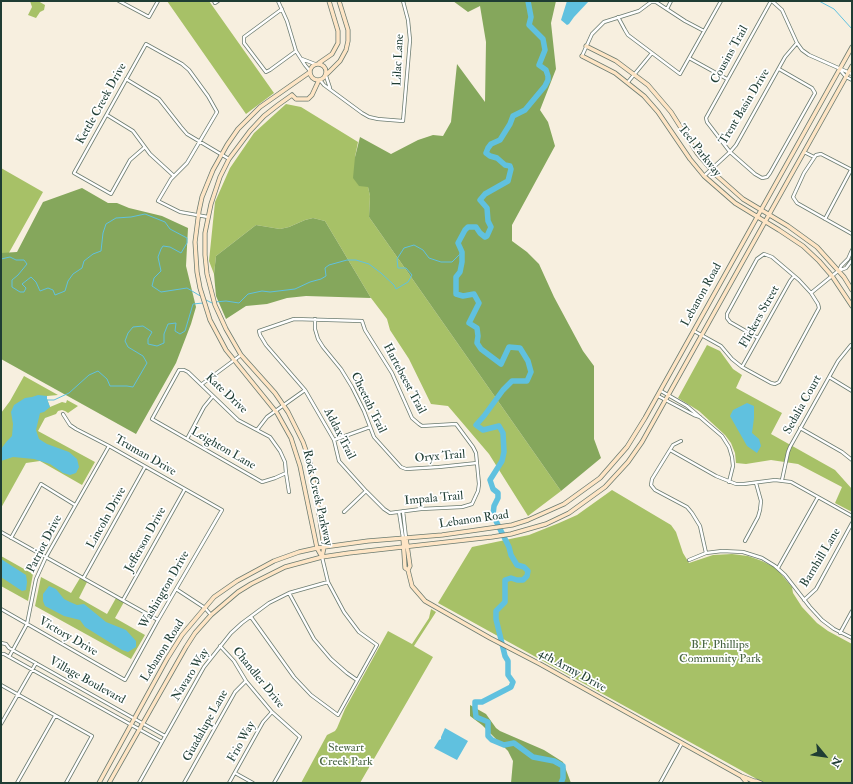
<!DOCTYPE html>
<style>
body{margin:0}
#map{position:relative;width:853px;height:784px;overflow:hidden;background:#f7efdf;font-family:"IM FELL Double Pica",serif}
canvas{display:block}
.frame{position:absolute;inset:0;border:2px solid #1f3d34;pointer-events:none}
.north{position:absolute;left:805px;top:736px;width:40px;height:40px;-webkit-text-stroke:3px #fff;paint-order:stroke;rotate:119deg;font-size:11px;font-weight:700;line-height:16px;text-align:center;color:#1f3d34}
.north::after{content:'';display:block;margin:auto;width:14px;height:18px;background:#1f3d34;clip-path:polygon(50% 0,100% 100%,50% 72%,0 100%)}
</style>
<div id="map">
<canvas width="853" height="784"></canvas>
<div class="frame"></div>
<div class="north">N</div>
</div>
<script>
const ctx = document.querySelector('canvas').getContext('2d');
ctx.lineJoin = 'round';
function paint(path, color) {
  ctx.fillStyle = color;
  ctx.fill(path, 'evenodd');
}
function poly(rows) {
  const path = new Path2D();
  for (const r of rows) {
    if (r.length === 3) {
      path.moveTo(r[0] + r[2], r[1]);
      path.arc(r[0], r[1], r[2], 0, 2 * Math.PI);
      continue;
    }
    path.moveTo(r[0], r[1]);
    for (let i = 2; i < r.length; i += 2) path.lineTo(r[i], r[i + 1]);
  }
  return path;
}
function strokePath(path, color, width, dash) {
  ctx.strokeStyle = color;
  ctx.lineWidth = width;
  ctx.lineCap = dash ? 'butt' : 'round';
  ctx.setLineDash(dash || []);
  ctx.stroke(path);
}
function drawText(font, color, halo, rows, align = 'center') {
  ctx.font = font + ' "IM FELL Double Pica",serif';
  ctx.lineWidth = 3.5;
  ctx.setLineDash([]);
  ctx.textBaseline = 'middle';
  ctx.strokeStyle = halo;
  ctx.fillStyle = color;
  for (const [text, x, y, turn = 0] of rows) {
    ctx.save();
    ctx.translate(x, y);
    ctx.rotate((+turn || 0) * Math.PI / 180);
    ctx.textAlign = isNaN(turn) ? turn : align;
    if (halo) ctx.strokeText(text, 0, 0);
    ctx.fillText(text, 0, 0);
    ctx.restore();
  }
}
paint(poly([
 [30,1,38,1,45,5,44,10,40,12,36,18,28,15,32,7],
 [167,1,209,1,274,93,246,114],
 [286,104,301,107,358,142,355,157,368,187,370,196,369,217,561,491,528,516,489,454,448,406,431,404,409,359,390,330,387,319,371,298,325,221,313,218,305,220,289,227,280,229,256,225,216,256,214,274,209,261,215,202,230,168,254,133],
 [1,168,43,192,1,267],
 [707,345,720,351,733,369,742,375,736,388,782,413,771,434,835,470,852,489,852,512,835,503,842,487,798,464,771,460,746,464,736,463,735,453,731,443,725,435,699,411,678,398],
 [24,376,58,395,47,396,47,399,50,407,62,402,66,403,67,400,78,406,68,413,65,411,62,410,58,411,56,414,45,418,38,431,95,462,82,485,40,461,26,463,1,508,1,413,10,401],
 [612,490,671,525,676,532,683,553,689,563,713,555,732,554,748,556,762,561,776,568,792,587,793,593,802,607,817,623,828,631,852,644,852,783,764,783,438,603,472,547,529,535,559,523,577,515],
 [1,556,33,574,28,601,1,586],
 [41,577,71,593,80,578,87,582,79,598,107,614,116,598,124,602,115,618,145,635,131,659,35,606],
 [431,609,436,612,414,646,433,657,360,783,301,783,327,735,335,731,337,728,345,709,388,631,412,644,429,618]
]), '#a7c167');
paint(poly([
 [453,1,556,1,551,23,556,69,540,110,548,122,555,146,512,225,512,241,527,252,539,264,554,297,583,351,594,366,594,439,601,458,561,491,369,217,370,196,368,187,359,186,353,178,355,157,360,137,391,154,418,140,433,135,443,136,451,122,457,64,485,102,486,42,480,6,468,12],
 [82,188,108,203,117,203,129,208,162,216,188,228,186,266,196,307,191,324,176,363,136,434,1,359,1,253,17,252,43,202],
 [313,218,325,221,371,298,306,296,287,298,267,304,246,306,226,319,216,296,214,274,216,256,256,225,280,229,289,227,305,220],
 [470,705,486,714,496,728,500,731,544,750,563,762,571,783,511,783,513,761,508,751,482,725,470,716]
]), '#85a75c');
paint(poly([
 [567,1,589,1,574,17,569,24,567,25,561,20],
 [38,395,47,396,47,399,50,407,44,412,40,413,36,430,39,439,47,444,69,452,77,459,79,467,76,473,70,475,63,473,50,464,34,459,13,457,1,461,1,449,7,441,12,436,13,424,11,412,14,405,25,398,32,397],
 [747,403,754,406,754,418,752,433,759,439,761,446,757,453,747,446,730,416,733,410],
 [1,559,26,575,27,582,26,590,22,591,1,577],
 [49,586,56,589,64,599,70,602,77,605,84,604,106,622,126,630,136,641,136,647,128,652,122,650,85,627,80,620,64,616,45,606,43,601,43,594],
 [445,728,468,741,457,760,434,748,439,740,441,739,441,737]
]), '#60c1df');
strokePath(poly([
 [819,1,834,9,852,29],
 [1,259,10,257,16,260,24,260,27,264,18,275,12,280,12,287,20,292,24,292,26,288,22,284,31,277,36,282,40,291,48,288,53,290,55,295,65,291,68,281,73,274,82,268,84,261,93,254,101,251,103,233,106,224,116,218,131,217,145,214,165,222,170,229,187,238,187,243,181,253,170,247,163,246,161,249,158,257,161,271,154,278,152,286,161,292,187,288,202,297],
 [204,299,212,303],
 [215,302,226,301,239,303,248,294,262,291,270,292,295,289,310,282,321,279,326,276,325,268,329,265,347,260,356,260,369,264,381,273,394,285,396,289,408,282,412,275,406,268,398,268,397,259,404,248,414,245,423,250,429,258,441,262,452,262,462,252],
 [45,400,54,400,69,393,89,375,98,371,107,379,110,386,127,386,133,387,147,363,143,356,128,347,125,341,128,333,133,327,143,326,152,332,148,339,148,344,157,346,164,343,164,334,168,324,176,323,175,331,180,334,185,331,193,304,203,303]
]), '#60c1df', 1);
strokePath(poly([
 [528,1,531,17,529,25,543,39,545,50,539,65,546,70,548,76,548,80,545,86,525,110,513,116,510,124,500,140,491,144,488,148,486,153,490,156,497,158,505,165,510,166,511,169,508,181,485,194,480,200,487,208,488,221,491,227,487,236,485,237,480,233,476,227,468,227,465,230,458,243,462,252,462,262,460,272,456,277,456,294,463,296,474,294,479,303,469,323,477,328,478,336,477,343,481,349,501,364,509,347,520,348,528,361,531,372,527,381,512,381,503,390,484,416,476,425,483,430,499,426,503,433,504,452,502,461,490,480,493,489,498,493,498,498,494,506,493,515,509,547,511,555,517,565,524,567,528,571,527,576,523,580,517,580,511,578,505,580,505,602,496,611,496,619,505,656,508,661,508,675,513,682,511,687,482,702,475,702,475,708,476,717,488,722,488,736,492,740,504,745,514,743,533,757,554,761,563,766,563,778,561,783]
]), '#60c1df', 5.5);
const street = poly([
 [119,1,149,17,158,1],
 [214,1,215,3,218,1],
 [278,1,287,21,296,51,305,65,310,71],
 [771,1,706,118,707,122,730,152,755,174,762,178,767,177,770,173,815,93,812,88,779,69],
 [772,1,782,10,797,43,802,50,809,55,852,74],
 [282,9,244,37,244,43,266,72,270,70,296,51],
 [667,9,671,1],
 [618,17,625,30,628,35,680,74,721,1],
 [582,56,592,34,604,22,639,11,651,2,656,2,685,21,704,31],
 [689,58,727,79],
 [302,59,315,64],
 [840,70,846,77,852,80],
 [326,76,330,88],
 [126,79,159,99,181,127,187,134,229,159],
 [320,80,324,85,362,113,369,117,378,119,403,121,410,40,408,20,403,1],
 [628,82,652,53],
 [107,115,133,131,150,154,174,176],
 [145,147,130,160,111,194,74,173,146,44,182,64,189,70,208,96,217,112,187,163,171,179,158,201,180,212,208,217],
 [804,152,814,157],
 [852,170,821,154,816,155,804,173,793,197,797,203,852,234],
 [704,176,730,152,736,145,785,57,797,43],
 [825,219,851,170],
 [839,271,841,266,848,259,852,250],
 [811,293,838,271,846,268,852,260],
 [294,319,362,321,365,330,392,373,412,418,419,424,422,426,456,424,473,447,476,453,479,484,478,491,472,504,462,507,421,509,390,513,384,509,366,491,339,461,334,440,305,390,266,345,260,335,259,331,294,319],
 [315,319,315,329,318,339,323,347,341,369,352,387,364,411,374,437,401,467,406,469,439,467,477,463],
 [694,331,721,346,732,359,742,367,771,383,775,384,779,382,819,308,818,304,811,293,799,280,772,257,764,254,757,259,727,314,727,318,730,322,758,338],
 [742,367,790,281,794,276],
 [829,377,852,391],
 [202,384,241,355],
 [661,391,687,406,722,436,729,447,732,457,733,466,729,482],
 [658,396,694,415,700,417],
 [800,428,842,452,852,460],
 [257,430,267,417,305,390],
 [187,439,204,407,213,396],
 [334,440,370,427],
 [681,441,673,445,652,479,651,485,655,490,687,507,692,513,700,526,706,553],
 [670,450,716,476,736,484,744,484,775,480,791,482,852,516],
 [286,473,275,478,262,482,152,419,179,370,184,370,188,372,238,420,270,437,280,451,285,462,286,473,289,492],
 [782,480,788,452,790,447,838,361,851,345],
 [403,511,406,538],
 [344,512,366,491],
 [399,512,403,538],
 [1,532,158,620],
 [11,538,41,484,75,505],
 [745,541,758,517,760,510,761,501,756,483],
 [689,560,706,553,722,551,743,552,762,558,775,566,785,575,810,607,822,620,834,629,852,638],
 [778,568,818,497],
 [84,577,145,467],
 [176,589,205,608,211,615],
 [289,593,314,639,331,659,347,673,357,680],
 [123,600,185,489],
 [804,600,816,589,852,523],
 [1,609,125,680,158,620,222,510,109,446,76,429,70,425,63,414],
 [251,617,294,677,311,695,338,715,377,645,359,632,344,612,328,582,322,557],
 [840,633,852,611],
 [1,643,6,644,9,648,165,736],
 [220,646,234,661,246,681,272,712,300,737,274,783],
 [1,654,4,654,162,742],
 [9,657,27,624,36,579,46,557,109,446],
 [1,685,92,736,66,783],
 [1,724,36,663],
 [235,773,253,783],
 [17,783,55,716],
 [139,783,204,667,231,633,242,623,269,603,289,593,328,582],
 [184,783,235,692,246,681],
 [229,783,263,722,272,712],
 [660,783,682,743]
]);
const secondary = poly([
 [586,46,616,61,648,85,671,112,697,153,717,176,743,199,788,226,817,247,844,277,852,290],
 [582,56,615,73,644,96,658,112,690,159,704,176,735,203,779,230,803,246,819,261,832,276,852,306],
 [319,63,332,54,338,43,338,31,329,1],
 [318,72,8],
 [310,72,260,107,238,129,227,145,213,170,202,197,199,211,195,242,197,272,200,288,210,320,226,350,277,413,291,438,300,466,317,548,322,557],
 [327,74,340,61,346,50,348,41,348,30,339,1],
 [292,95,278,105,264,116,250,131,229,159,220,177,211,204,205,233,205,255,207,274,215,305,226,329,241,355,275,393,288,412,303,442,310,462,317,500,324,547,322,557],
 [292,95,296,99,308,99,312,95,319,80],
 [403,538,405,568,408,570],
 [406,538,410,566,408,570,412,586,425,601,490,638,540,664,741,776,754,781],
 [742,777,747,783],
 [99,783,167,659,182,635,214,597,237,581,274,561,299,552,317,548,368,541,442,535,512,525,528,520,564,504,600,478,627,447,645,418,852,47],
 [109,783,186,647,195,633,211,615,238,592,251,584,285,567,322,557,349,553,492,537,511,534,546,524,569,513,605,487,628,462,642,442,852,66],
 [751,783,756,781,761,783]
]);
strokePath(street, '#6b7b70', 4);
strokePath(secondary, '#6b7b70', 5);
strokePath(street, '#fff', 2.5);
strokePath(secondary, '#fee5c5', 3.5);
drawText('12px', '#1f3d34', '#fff', [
 ["Cousins Trail",730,55,-61],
 ["Lilac Lane",399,60,-87],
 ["Kettle Creek Drive",102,104,-61],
 ["Trent Basin Drive",745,107,-59],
 ["Teel Parkway",699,151,52],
 ["Lebanon Road",702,295,-61],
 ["Flickers Street",760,317,-61],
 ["Hartebeest Trail",404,379,62],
 ["Kate Drive",226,394,43],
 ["Cheetah Trail",368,403,64],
 ["Sedalia Court",803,405,-61],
 ["Addax Trail",339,434,63],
 ["Leighton Lane",223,449,30],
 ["Truman Drive",145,456,30],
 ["Oryx Trail",440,457,-5],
 ["Rock Creek Parkway",317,498,77],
 ["Impala Trail",434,499,-5],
 ["Lincoln Drive",107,518,-61],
 ["Lebanon Road",474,520,-8],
 ["Jefferson Drive",146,540,-61],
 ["Patriot Drive",45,544,-63],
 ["Barnhill Lane",821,558,-59],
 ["Washington Drive",165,590,-60],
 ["Victory Drive",68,637,30],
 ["Lebanon Road",163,651,-58],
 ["4th Army Drive",572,671,29],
 ["Navaro Way",191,675,-58],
 ["Chandler Drive",258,678,51],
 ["Village Boulevard",87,681,29],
 ["Guadalupe Lane",206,726,-61],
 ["Frio Way",242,742,-61]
]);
drawText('12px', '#486543', '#fff', [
 ["B.F. Phillips",720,645],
 ["Community Park",720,659],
 ["Stewart",346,748],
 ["Creek Park",346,762]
]);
</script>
